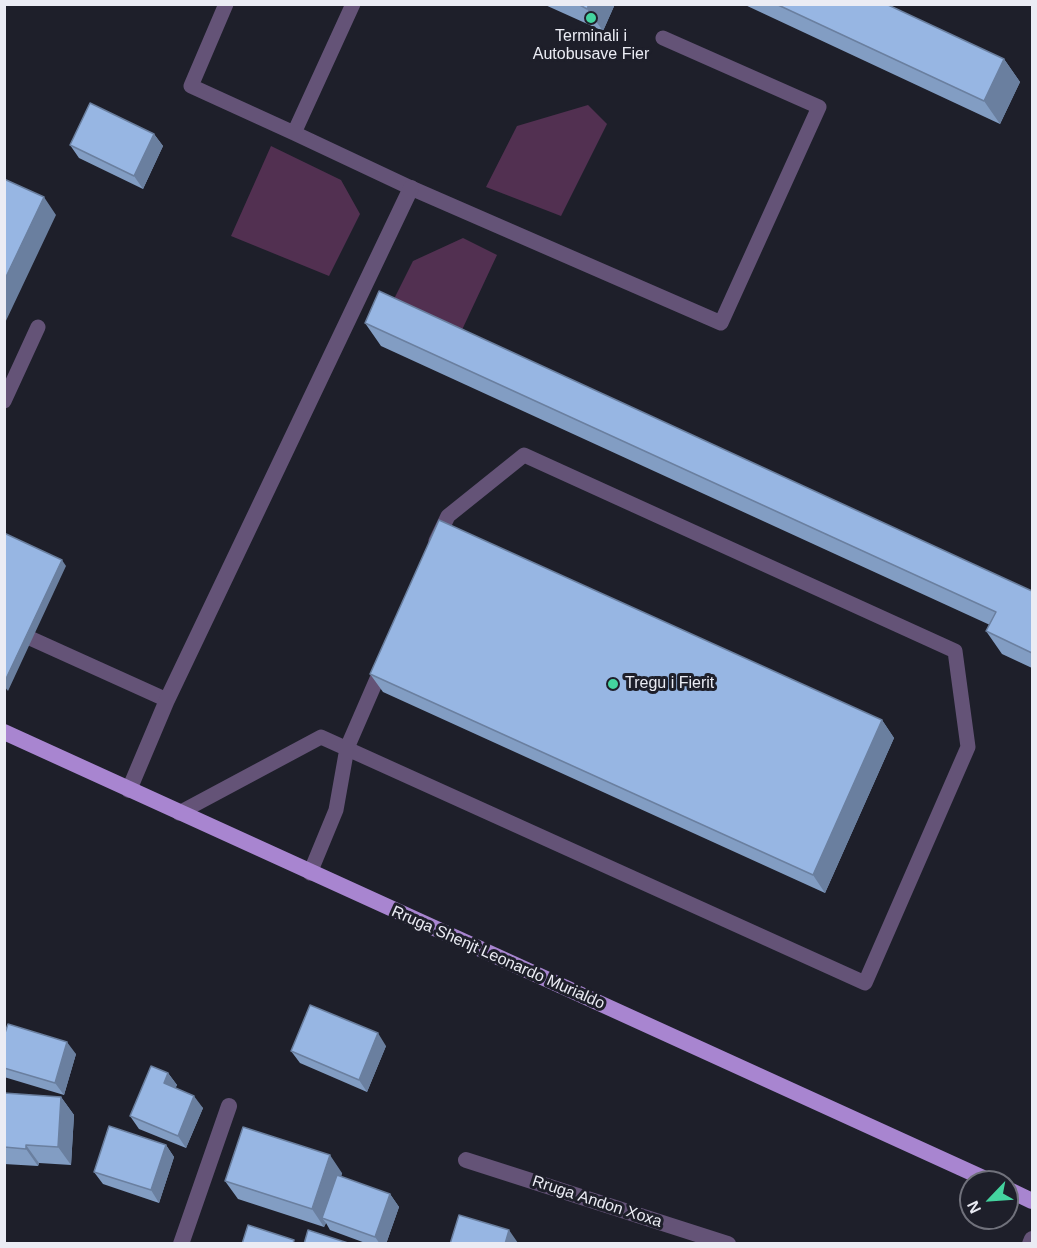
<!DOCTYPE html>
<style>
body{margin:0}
#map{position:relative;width:1037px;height:1248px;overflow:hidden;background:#1e1f2a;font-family:Helvetica,sans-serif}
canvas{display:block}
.frame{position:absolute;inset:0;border:6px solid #ebecf4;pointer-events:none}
.north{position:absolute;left:959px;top:1170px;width:60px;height:60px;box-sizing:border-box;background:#1e1f2a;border:2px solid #70717b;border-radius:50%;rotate:245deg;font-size:16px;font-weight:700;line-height:24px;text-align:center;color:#ebecf4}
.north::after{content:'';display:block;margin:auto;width:21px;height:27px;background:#44d49f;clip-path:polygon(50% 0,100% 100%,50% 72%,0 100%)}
</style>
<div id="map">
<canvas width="1037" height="1248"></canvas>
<div class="frame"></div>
<div class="north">N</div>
</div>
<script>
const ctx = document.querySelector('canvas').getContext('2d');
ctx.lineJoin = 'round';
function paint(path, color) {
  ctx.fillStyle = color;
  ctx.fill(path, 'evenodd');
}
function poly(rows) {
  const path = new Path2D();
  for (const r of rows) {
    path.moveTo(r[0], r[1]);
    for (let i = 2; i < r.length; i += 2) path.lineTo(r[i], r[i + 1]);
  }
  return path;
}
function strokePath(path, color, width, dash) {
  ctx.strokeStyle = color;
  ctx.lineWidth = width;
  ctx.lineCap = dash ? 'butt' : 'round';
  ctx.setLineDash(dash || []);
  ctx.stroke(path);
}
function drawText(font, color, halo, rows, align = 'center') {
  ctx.font = font + ' Helvetica,sans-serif';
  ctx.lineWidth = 6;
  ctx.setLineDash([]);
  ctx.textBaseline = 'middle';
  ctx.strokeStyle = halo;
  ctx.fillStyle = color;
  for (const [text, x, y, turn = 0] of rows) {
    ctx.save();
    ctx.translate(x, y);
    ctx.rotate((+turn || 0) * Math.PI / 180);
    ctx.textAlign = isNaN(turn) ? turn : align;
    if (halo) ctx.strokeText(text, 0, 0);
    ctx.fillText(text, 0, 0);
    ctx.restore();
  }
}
paint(poly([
 [588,105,607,124,561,216,486,187,517,126],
 [271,146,341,180,360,214,329,276,231,236],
 [463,238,497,255,461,332,392,303,413,261]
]), '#523051');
strokePath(poly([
 [226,4,191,86,294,133,411,188,721,323,819,107,663,38],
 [294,133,353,4],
 [4,401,38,327],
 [32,639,167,700],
 [179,813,321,737,865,983,968,747,955,651,524,455,448,516,436,541],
 [310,873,336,810,347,748,383,665]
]), '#645377', 15);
strokePath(poly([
 [129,790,167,700,411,188],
 [466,1160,728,1244],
 [181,1244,229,1106]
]), '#645377', 16);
strokePath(poly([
 [1030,1244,1032,1239]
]), '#645377', 16);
strokePath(poly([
 [4,732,992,1182],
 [1007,1189,1032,1201]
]), '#a885d0', 16);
paint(poly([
 [543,4,615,4,603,31],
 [743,4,886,4,1004,59,1020,82,1000,124],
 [154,134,163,146,143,189,79,158,70,145],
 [365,323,1032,591,1032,668,1002,654,986,631,990,625,381,346],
 [370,674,882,720,894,738,825,893,383,692],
 [4,1036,76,1054,64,1095,4,1077],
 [386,1046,367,1092,300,1063,291,1051],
 [168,1073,177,1085,175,1088,203,1108,186,1148,139,1129,130,1116],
 [4,1093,61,1097,74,1115,71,1165,39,1163,38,1166,4,1164],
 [166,1145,174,1157,159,1203,103,1184,94,1172],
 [342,1173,341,1177,390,1194,399,1207,386,1244,368,1244,330,1230,326,1223,324,1227,238,1199,225,1181]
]), '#829dc3');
paint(poly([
 [589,4,615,4,603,31,587,9],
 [1004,59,1020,82,1000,124,984,101],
 [154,134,163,146,143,189,134,176],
 [44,197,56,215,4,325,4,281],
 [62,560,66,566,8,691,4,686,4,683],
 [882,720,894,738,825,893,813,875],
 [378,1033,386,1046,367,1092,359,1080],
 [67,1042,76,1054,64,1095,55,1083],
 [168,1073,177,1085,172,1096,164,1083],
 [194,1096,203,1108,186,1148,178,1136],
 [61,1097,74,1115,71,1165,58,1147],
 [26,1145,39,1163,38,1166,26,1149],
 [166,1145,174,1157,159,1203,151,1190],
 [330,1155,342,1173,327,1220,322,1218,326,1223,324,1227,312,1209],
 [390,1194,399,1207,386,1244,380,1244,375,1237],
 [509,1230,518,1243,517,1244,505,1244]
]), '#6a7f9f');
const building = poly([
 [578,4,589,4,587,9,578,4],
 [776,4,886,4,1004,59,984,101,776,4],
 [90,103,154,134,134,176,70,145,90,103],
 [4,179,44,197,4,281,4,179],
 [379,291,1032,591,1032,653,986,631,996,612,365,323,379,291],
 [439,520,882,720,813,875,370,674,439,520],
 [4,533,62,560,4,683,4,533],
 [310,1005,378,1033,359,1080,291,1051,310,1005],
 [8,1024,67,1042,55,1083,4,1068,4,1036,8,1024],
 [151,1066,168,1073,164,1083,194,1096,178,1136,130,1116,151,1066],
 [4,1093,61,1097,58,1147,26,1145,26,1149,4,1147,4,1093],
 [109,1126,166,1145,151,1190,94,1172,109,1126],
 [243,1127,330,1155,312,1209,225,1181,243,1127],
 [337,1175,390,1194,375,1237,322,1218,337,1175],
 [459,1215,509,1230,505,1244,450,1244,459,1215],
 [248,1225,294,1240,293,1244,242,1244,248,1225],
 [308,1230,351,1244,304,1244,308,1230]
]);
paint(building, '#97b6e3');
strokePath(building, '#6a7f9f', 1.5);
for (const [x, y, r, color] of [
 [591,18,6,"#44d49f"],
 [613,684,6,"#44d49f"]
]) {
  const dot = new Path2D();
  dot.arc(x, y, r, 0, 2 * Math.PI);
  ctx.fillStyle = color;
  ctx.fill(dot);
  strokePath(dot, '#1e1f2a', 2);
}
drawText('16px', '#ebecf4', '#1e1f2a', [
 ["Terminali i",591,37],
 ["Autobusave Fier",591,55],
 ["Tregu i Fierit",625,684,"left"]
]);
drawText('16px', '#ebecf4', '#1e1f2a', [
 ["Rruga Shenjt Leonardo Murialdo",498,958,24],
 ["Rruga Andon Xoxa",597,1202,18]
]);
</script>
